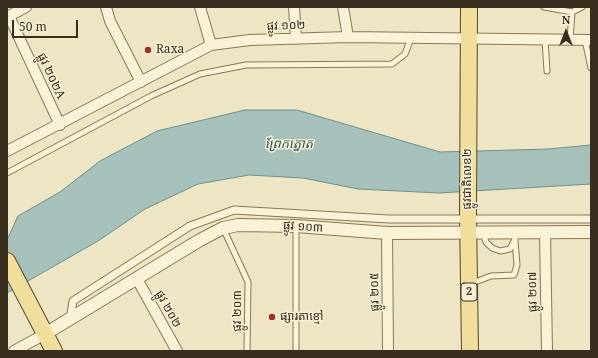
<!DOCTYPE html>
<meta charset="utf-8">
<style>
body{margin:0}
#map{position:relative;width:598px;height:358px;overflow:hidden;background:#eee5c4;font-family:"Noto Serif",serif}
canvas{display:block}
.frame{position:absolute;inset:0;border:8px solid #392d1e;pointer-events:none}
.north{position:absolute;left:546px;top:12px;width:40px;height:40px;-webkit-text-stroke:3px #f6efd3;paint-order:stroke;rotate:0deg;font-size:11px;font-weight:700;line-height:16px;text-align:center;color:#392d1e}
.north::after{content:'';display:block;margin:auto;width:14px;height:18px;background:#392d1e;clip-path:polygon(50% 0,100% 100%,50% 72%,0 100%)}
.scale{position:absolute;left:12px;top:20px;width:66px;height:18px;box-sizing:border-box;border:2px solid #392d1e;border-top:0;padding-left:5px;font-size:12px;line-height:14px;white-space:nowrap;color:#392d1e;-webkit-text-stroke:3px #f6efd3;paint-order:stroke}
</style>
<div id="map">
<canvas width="598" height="358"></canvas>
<div class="frame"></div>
<div class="north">N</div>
<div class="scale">50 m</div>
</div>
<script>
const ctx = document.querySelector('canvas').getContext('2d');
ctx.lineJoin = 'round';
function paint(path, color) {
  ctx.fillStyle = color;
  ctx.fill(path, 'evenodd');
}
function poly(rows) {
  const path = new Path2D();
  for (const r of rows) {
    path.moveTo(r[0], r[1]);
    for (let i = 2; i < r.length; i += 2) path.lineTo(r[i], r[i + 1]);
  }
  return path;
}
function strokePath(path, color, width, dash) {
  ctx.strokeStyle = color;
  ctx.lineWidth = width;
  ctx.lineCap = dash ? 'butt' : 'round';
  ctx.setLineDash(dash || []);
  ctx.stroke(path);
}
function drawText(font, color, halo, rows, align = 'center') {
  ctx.font = font + ' "Noto Serif","Noto Sans Khmer",serif';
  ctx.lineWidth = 3;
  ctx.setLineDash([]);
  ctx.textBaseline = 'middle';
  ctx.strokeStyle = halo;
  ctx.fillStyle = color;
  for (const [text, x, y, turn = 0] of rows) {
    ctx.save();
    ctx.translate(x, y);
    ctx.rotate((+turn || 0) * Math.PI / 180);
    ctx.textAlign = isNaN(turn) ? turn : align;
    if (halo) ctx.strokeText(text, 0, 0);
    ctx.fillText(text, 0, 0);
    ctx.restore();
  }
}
const water = poly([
 [245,110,297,110,440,152,549,149,591,145,591,184,439,193,358,189,303,178,249,175,198,184,145,209,98,241,7,293,7,240,18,216,60,192,100,161,157,131,245,110]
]);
paint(water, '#a6c1bc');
strokePath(water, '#6c908a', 1);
const service = poly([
 [544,7,572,12],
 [545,40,547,71],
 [570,40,572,12,582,7],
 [585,40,591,68],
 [7,173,151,96,200,74,246,65,392,64,405,54,411,38],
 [296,227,296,351],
 [223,228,248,282,247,351],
 [483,233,486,242,492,248,500,251,510,249,515,239],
 [472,286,475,282,491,276,514,275,517,265,515,240]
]);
const pedestrian = poly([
 [70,320,73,301,190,226,234,210,389,219,591,219]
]);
const minor = poly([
 [106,7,110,21,141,82],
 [200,7,211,45],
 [294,7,296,39],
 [343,7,348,37],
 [9,16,60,125],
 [7,17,26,7],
 [7,151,211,45,250,40,348,37,591,40],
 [545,232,547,351],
 [387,233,388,351],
 [137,279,177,351],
 [14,351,45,334]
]);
const tertiary = poly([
 [45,334,200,240,223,228,238,225,296,226,387,233,591,232]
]);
const primary = poly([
 [469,7,468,214,470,351],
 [7,261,54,351]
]);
strokePath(service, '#89775a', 7);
strokePath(pedestrian, '#89775a', 9);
strokePath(minor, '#89775a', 12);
strokePath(tertiary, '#89775a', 14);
strokePath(primary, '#57452e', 18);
strokePath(service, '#f9f2d7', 5);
strokePath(pedestrian, '#f9f2d7', 7);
strokePath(minor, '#f9f2d7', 10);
strokePath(tertiary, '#f9f2d7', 12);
strokePath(primary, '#f1de9c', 16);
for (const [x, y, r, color] of [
 [148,50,4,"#98332a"],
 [272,317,4,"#98332a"]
]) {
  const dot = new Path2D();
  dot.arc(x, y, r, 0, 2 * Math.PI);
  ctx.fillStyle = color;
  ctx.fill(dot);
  strokePath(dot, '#f6efd3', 1.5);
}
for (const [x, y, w] of [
 [469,292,16]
]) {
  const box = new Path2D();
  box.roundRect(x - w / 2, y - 9, w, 18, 3);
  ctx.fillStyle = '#f6efd3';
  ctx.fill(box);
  strokePath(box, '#392d1e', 1);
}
drawText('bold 11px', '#392d1e', null, [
 ["2",469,292]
]);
drawText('12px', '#392d1e', '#f6efd3', [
 ["ផ្លូវ ១០២",286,26,-2],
 ["ផ្លូវ ២០២A",51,76,65],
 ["ផ្លូវជាតិលេខ២",468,179,-90],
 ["ផ្លូវ ១០៣",303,227,4],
 ["ផ្លូវ ២០៥",375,292,-91],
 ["ផ្លូវ ២០៧",533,292,-91],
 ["ផ្លូវ ២០២",168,309,61],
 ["ផ្លូវ ២០៣",238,311,-90]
]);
drawText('12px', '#392d1e', '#f6efd3', [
 ["Raxa",156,50],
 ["ផ្សារតាខ្មៅ",280,317]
], 'left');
drawText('italic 13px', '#2d5759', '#f6efd3', [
 ["ព្រែកត្នោត",289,144]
]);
</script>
